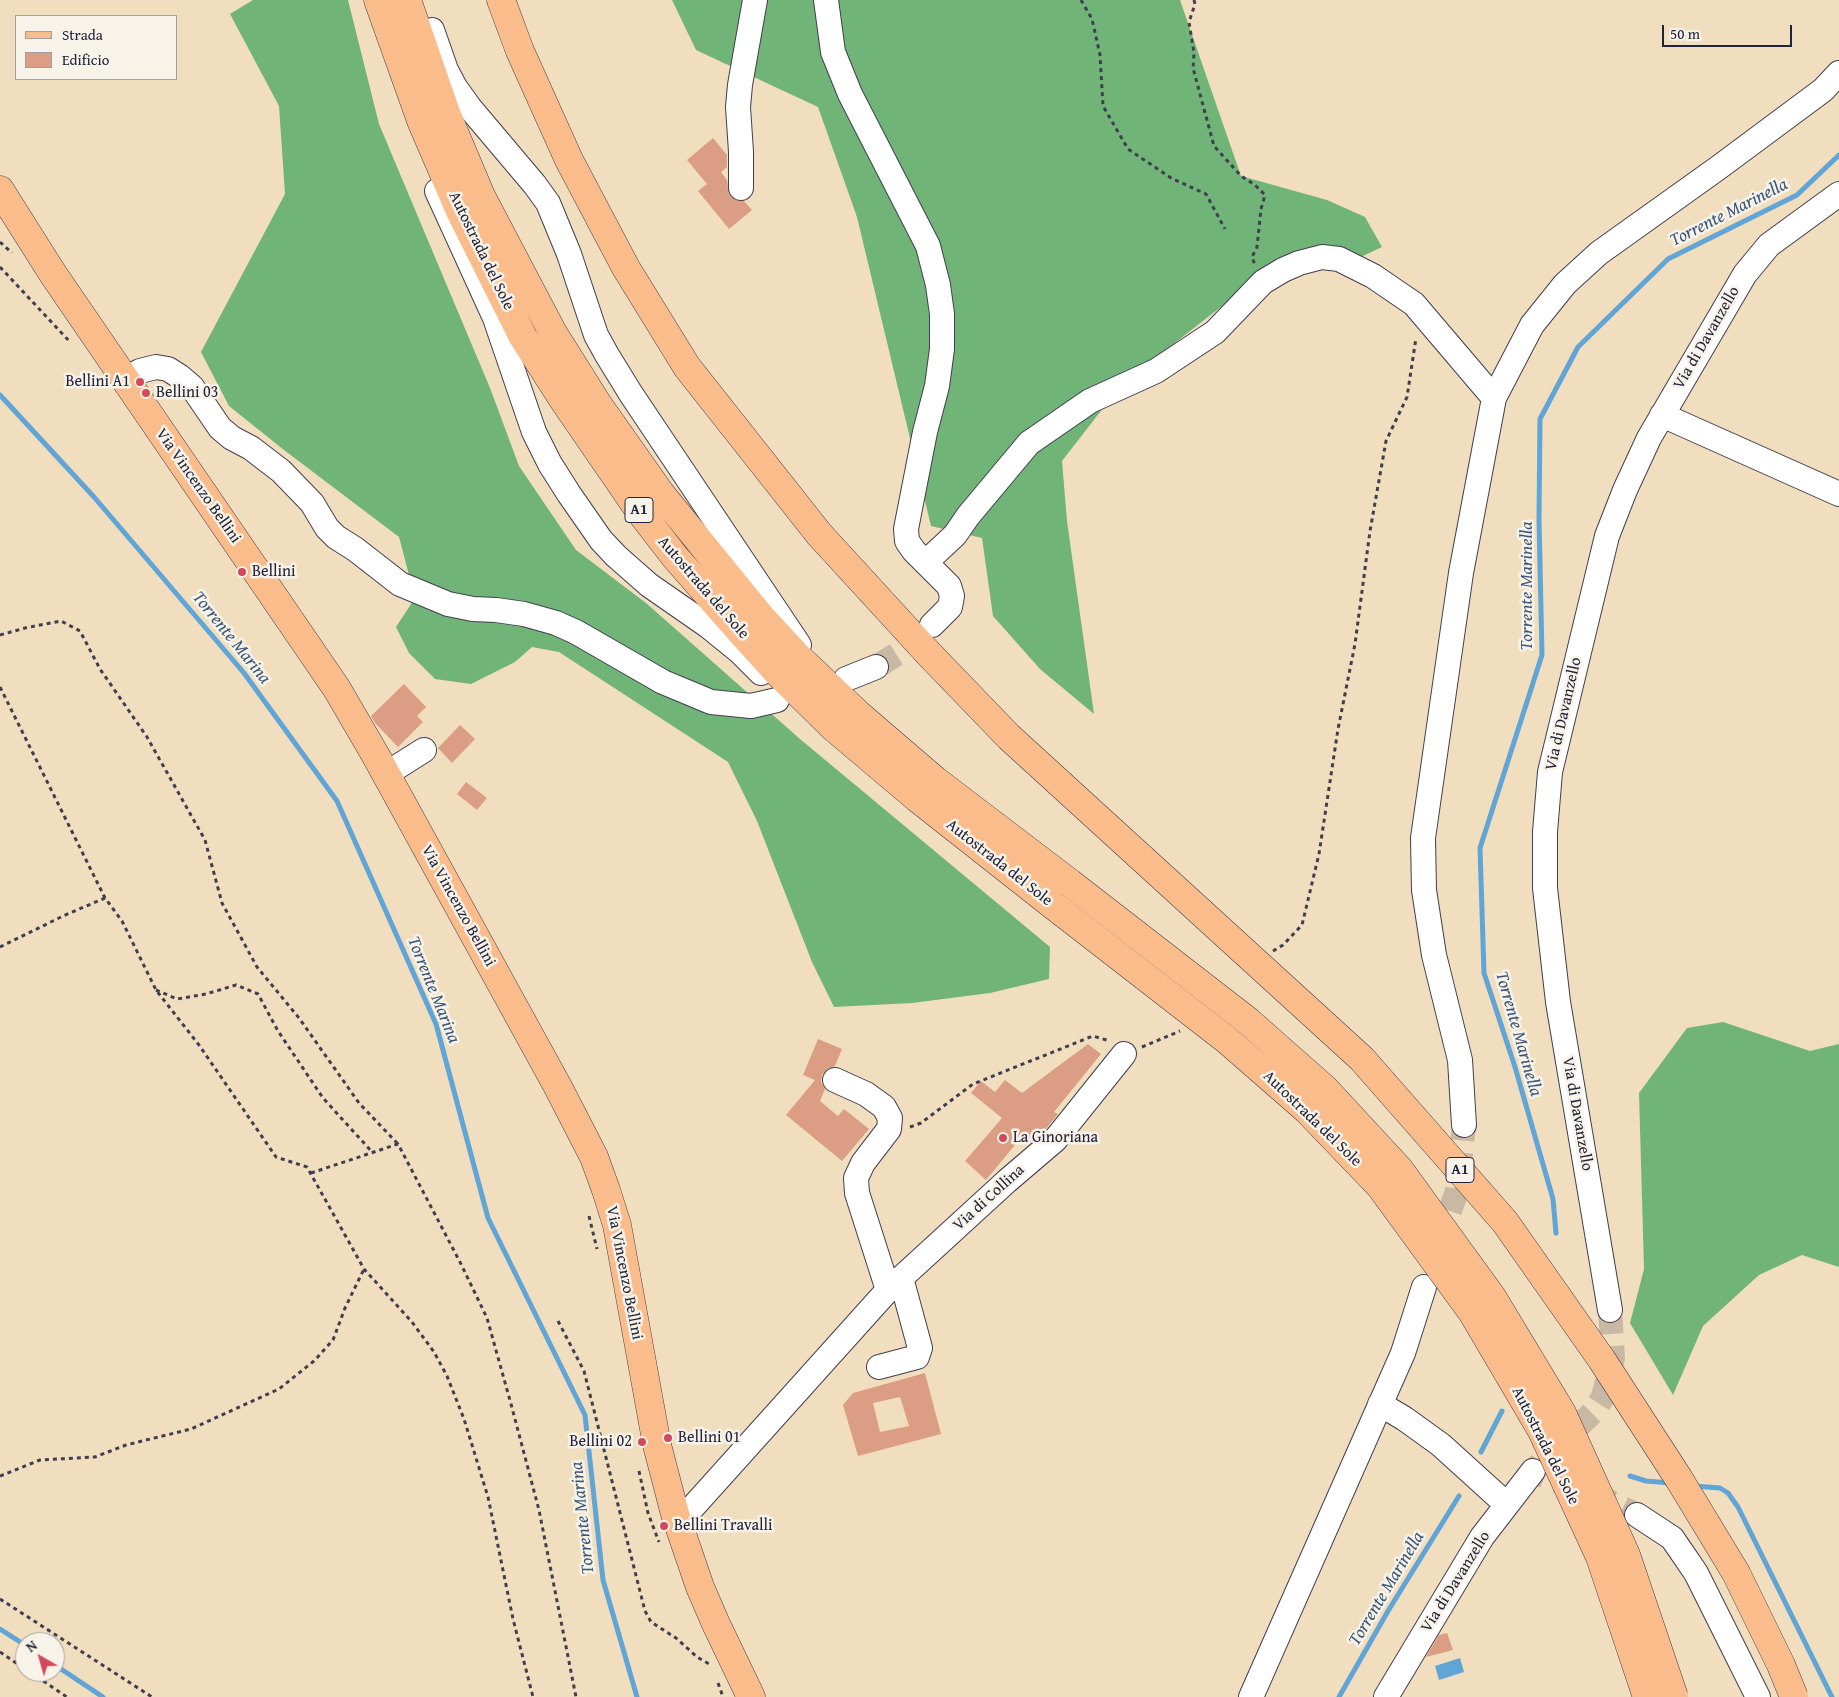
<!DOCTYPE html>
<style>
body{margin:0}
#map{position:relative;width:1839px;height:1697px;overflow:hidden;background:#f1debe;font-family:"Gentium Book Plus",serif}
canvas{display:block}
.legend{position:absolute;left:15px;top:15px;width:162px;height:65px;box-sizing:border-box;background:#f7f3e8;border:1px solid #a29fa3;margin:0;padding:6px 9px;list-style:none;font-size:15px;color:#22223b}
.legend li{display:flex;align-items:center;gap:10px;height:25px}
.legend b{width:25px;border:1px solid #a29fa3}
.north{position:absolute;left:15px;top:1632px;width:50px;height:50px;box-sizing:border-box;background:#f7f3e8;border:1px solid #a29fa3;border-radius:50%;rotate:322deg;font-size:14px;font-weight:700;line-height:20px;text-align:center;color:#22223b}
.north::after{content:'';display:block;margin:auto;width:18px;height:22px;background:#d1495b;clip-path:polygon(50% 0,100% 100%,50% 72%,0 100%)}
.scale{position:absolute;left:1662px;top:25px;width:130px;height:22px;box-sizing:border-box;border:2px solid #22223b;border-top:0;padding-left:6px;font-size:15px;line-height:18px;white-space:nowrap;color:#22223b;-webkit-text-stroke:4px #f7f3e8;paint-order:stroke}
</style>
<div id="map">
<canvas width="1839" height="1697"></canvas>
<ul class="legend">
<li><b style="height:6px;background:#fabc8b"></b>Strada</li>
<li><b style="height:14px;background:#db9e84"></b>Edificio</li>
</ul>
<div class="north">N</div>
<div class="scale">50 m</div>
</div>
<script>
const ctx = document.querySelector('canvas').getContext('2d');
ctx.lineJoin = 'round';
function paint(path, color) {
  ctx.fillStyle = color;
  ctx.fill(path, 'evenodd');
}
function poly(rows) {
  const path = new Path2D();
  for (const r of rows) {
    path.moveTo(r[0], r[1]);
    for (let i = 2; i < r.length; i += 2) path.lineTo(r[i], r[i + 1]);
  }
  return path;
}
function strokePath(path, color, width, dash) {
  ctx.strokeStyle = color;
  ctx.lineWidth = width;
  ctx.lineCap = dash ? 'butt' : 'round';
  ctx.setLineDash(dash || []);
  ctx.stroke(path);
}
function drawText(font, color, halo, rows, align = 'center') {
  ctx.font = font + ' "Gentium Book Plus",serif';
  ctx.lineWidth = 5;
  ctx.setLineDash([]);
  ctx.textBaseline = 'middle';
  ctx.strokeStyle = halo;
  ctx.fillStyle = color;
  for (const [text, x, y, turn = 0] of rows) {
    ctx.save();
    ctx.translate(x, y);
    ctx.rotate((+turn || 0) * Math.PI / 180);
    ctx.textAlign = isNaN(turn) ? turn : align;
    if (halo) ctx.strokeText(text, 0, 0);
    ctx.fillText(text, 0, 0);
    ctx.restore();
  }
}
paint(poly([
 [253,0,348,0,379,124,490,388,519,466,576,550,646,603,800,739,1050,947,1049,979,990,993,912,1003,834,1007,812,962,757,821,728,762,559,652,532,647,515,662,471,684,435,679,409,653,396,627,415,598,399,537,284,450,229,406,201,352,285,194,279,106,230,14],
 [672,0,1180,0,1241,176,1327,200,1365,217,1382,247,1348,263,1245,288,1121,385,1062,461,1067,521,1094,714,1040,669,993,616,982,538,931,526,857,217,818,107,696,50],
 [1723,1022,1810,1051,1839,1044,1839,1267,1802,1255,1759,1275,1703,1326,1673,1395,1630,1323,1644,1269,1639,1093,1687,1028]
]), '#71b478');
paint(poly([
 [1460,1658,1464,1672,1439,1680,1435,1666]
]), '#61a5d6');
strokePath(poly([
 [0,395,94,497,244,673,337,801,436,1024,488,1218,585,1415,603,1580,637,1697],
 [1556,1233,1553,1199,1515,1067,1484,973,1480,848,1542,655,1539,519,1540,419,1578,347,1668,259,1797,195,1839,155],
 [1481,1452,1502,1411],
 [1630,1476,1646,1481,1671,1483],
 [1694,1486,1720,1488,1728,1493,1738,1507,1832,1697],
 [0,1629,25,1645],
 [55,1665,103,1697],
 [1339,1697,1388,1611,1459,1496]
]), '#61a5d6', 5);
paint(poly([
 [713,138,727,155,727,167,721,172,727,180,729,194,735,200,744,201,752,210,729,229,698,191,707,184,687,160],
 [404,684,426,707,417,716,423,722,398,747,375,723,371,716],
 [460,725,475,739,452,763,438,748],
 [466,782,487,798,477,810,457,794],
 [818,1039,842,1049,835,1066,827,1069,822,1075,821,1082,825,1089,820,1101,838,1116,844,1109,869,1129,842,1161,786,1115,815,1080,803,1075],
 [1088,1044,1101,1054,1054,1112,1058,1114,1045,1130,1033,1141,1024,1134,986,1180,965,1161,1002,1118,971,1093,981,1081,995,1092,1005,1080,1022,1093],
 [925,1373,941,1434,858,1456,843,1405,853,1393],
 [900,1397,909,1426,880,1432,873,1403],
 [1447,1633,1453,1650,1426,1657,1439,1635]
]), '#db9e84');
strokePath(poly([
 [876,667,897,654,929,628],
 [1438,1245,1457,1191,1464,1125],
 [1610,1310,1613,1358,1603,1397,1594,1411,1533,1471,1550,1479,1586,1490,1637,1515]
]), '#c8b8a4', 24, [24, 12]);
const minor = poly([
 [826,0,833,52,850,94,928,246,938,285,942,314,942,349,937,386,925,432,906,529,907,541,914,551,949,586,952,596,950,607,932,625],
 [432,30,446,70,455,87,470,108,535,185,548,203,569,254,596,335,607,355,631,394,799,645],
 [741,188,741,152,738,107,740,85,755,0],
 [437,191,495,318,534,432,550,464,569,494,601,540,616,556,649,585,708,626,740,652,761,673],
 [125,379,140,371,156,367,168,369,179,376,192,387,220,428,232,438,251,448,281,471,312,503,327,528,336,537,355,549,400,584,448,604,473,609,496,610,524,614,556,623,576,632,663,682,711,702,751,706,777,700],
 [1662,415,1839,494],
 [926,562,955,535,968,516,1029,443,1090,401,1156,371,1215,332,1263,282,1283,270,1299,263,1322,257,1339,259,1373,276,1414,304,1494,398],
 [846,679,876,667],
 [386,774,424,750],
 [835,1080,866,1094,884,1107,890,1118,889,1129,863,1163,856,1178,857,1193,888,1290],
 [1464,1125,1460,1060,1434,955,1424,890,1423,838,1461,573,1494,398,1532,325,1565,284,1599,253,1718,168,1823,90,1839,73],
 [1610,1310,1558,1002,1545,888,1545,832,1550,772,1607,536,1625,490,1649,438,1745,274,1769,245,1839,194],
 [879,1367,917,1357,920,1348,901,1278],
 [1380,1404,1405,1419,1441,1445,1506,1504],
 [675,1514,692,1508,888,1290,1007,1181,1055,1140,1124,1054],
 [1637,1515,1672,1538,1681,1551,1696,1573,1758,1697],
 [1251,1697,1403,1353,1424,1287],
 [1386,1697,1482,1537,1533,1471]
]);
const major = poly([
 [0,190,53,274,337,689,376,756,558,1087,594,1157,606,1190,617,1225,657,1445,675,1514,700,1587,716,1624,751,1697]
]);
const highway = poly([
 [378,0,422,123,460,211,523,337,562,398,641,513,675,557,740,631,779,674,833,727,917,798,1054,906],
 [407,0,446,113,481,196,553,333,597,403,661,494,761,617,798,657,858,714,936,781,1070,883],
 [501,0,520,51,569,160,626,268,687,367,819,534,929,654,1009,737]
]);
strokePath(minor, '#413e4f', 26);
strokePath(major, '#413e4f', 29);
strokePath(highway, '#413e4f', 29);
strokePath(poly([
 [1081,0,1092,19,1100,55,1103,106,1128,149,1171,178,1206,194,1225,229],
 [1194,0,1195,4,1189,22,1194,53,1193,68,1214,146,1241,176,1255,185,1265,195,1261,209,1257,247,1252,257,1255,265],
 [0,242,12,253],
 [0,267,71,343],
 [0,635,25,628,61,621,80,631,100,669,147,737,205,840,222,903,257,967,299,1018,359,1103,398,1144],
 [0,687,105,898,122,921,156,990,199,1045,276,1157,307,1167,364,1269,412,1322,434,1352,447,1376,464,1419,488,1497,513,1619,533,1697],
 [0,947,63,916,105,898],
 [1273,951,1283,945,1302,925,1319,854,1338,729,1355,644,1370,531,1386,441,1407,397,1416,338],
 [156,990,177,999,206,994,236,985,258,994,278,1031,323,1098,373,1153],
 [1142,1047,1180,1031],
 [910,1127,921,1123,973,1084,1093,1036,1110,1041],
 [311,1173,398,1144,461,1264,487,1318,511,1404,539,1510,576,1697],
 [589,1216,597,1249],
 [558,1321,584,1371,645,1611,651,1622,676,1638,697,1657,711,1665],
 [639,1471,648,1513,659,1542],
 [0,1476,40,1460,95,1457,126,1445,191,1429,279,1389,314,1361,333,1340,345,1308,364,1269],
 [0,1599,152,1697],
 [0,1652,25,1669],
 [30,1672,67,1697],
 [718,1683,723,1697]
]), '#413e4f', 3, [4, 4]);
strokePath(minor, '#fff', 24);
strokePath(major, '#fabc8b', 28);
strokePath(highway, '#fabc8b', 28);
const highwayBridge = poly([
 [1009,737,1362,1059,1505,1222,1602,1360,1679,1479,1736,1573,1781,1665,1794,1697],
 [1070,883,1248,1021,1325,1089,1399,1169,1492,1297,1562,1413,1626,1555,1674,1697],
 [1054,906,1228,1041,1307,1110,1380,1186,1472,1312,1542,1431,1600,1557,1647,1697]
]);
strokePath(highwayBridge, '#413e4f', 29, []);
strokePath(highwayBridge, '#fabc8b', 28);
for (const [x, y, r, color] of [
 [140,382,5,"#d1495b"],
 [146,393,5,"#d1495b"],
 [242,572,5,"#d1495b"],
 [1003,1138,5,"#d1495b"],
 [668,1438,5,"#d1495b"],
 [642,1442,5,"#d1495b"],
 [664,1526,5,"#d1495b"]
]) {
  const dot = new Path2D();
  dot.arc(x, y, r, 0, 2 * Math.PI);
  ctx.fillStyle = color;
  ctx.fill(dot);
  strokePath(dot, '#f7f3e8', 2);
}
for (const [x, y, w] of [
 [639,510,28],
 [1460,1170,28]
]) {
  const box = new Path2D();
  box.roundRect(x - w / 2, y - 12.5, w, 25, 4);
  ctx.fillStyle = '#f7f3e8';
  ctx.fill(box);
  strokePath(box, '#22223b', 1);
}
drawText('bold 15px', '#22223b', null, [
 ["A1",639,510],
 ["A1",1460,1170]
]);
drawText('16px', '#22223b', '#f7f3e8', [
 ["Autostrada del Sole",481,251,64],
 ["Via di Davanzello",1707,338,-60],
 ["Via Vincenzo Bellini",198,486,55],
 ["Autostrada del Sole",703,588,49],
 ["Via di Davanzello",1564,714,-77],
 ["Autostrada del Sole",999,863,38],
 ["Via Vincenzo Bellini",458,906,61],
 ["Via di Davanzello",1577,1114,80],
 ["Autostrada del Sole",1312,1119,44],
 ["Via di Collina",989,1198,-42],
 ["Via Vincenzo Bellini",624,1273,79],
 ["Autostrada del Sole",1545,1446,63],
 ["Via di Davanzello",1456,1582,-58]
]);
drawText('16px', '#22223b', '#f7f3e8', [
 ["Bellini A1",130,382,"right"],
 ["Bellini 03",156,393],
 ["Bellini",252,572],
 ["La Ginoriana",1013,1138],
 ["Bellini 01",678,1438],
 ["Bellini 02",632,1442,"right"],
 ["Bellini Travalli",674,1526]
], 'left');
drawText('italic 18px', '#3b5679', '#f7f3e8', [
 ["Torrente Marinella",1729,213,-27],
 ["Torrente Marinella",1527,586,-90],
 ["Torrente Marina",231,638,51],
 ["Torrente Marina",433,990,68],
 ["Torrente Marinella",1518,1034,74],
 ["Torrente Marina",583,1518,-96],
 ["Torrente Marinella",1387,1589,-59]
]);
</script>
